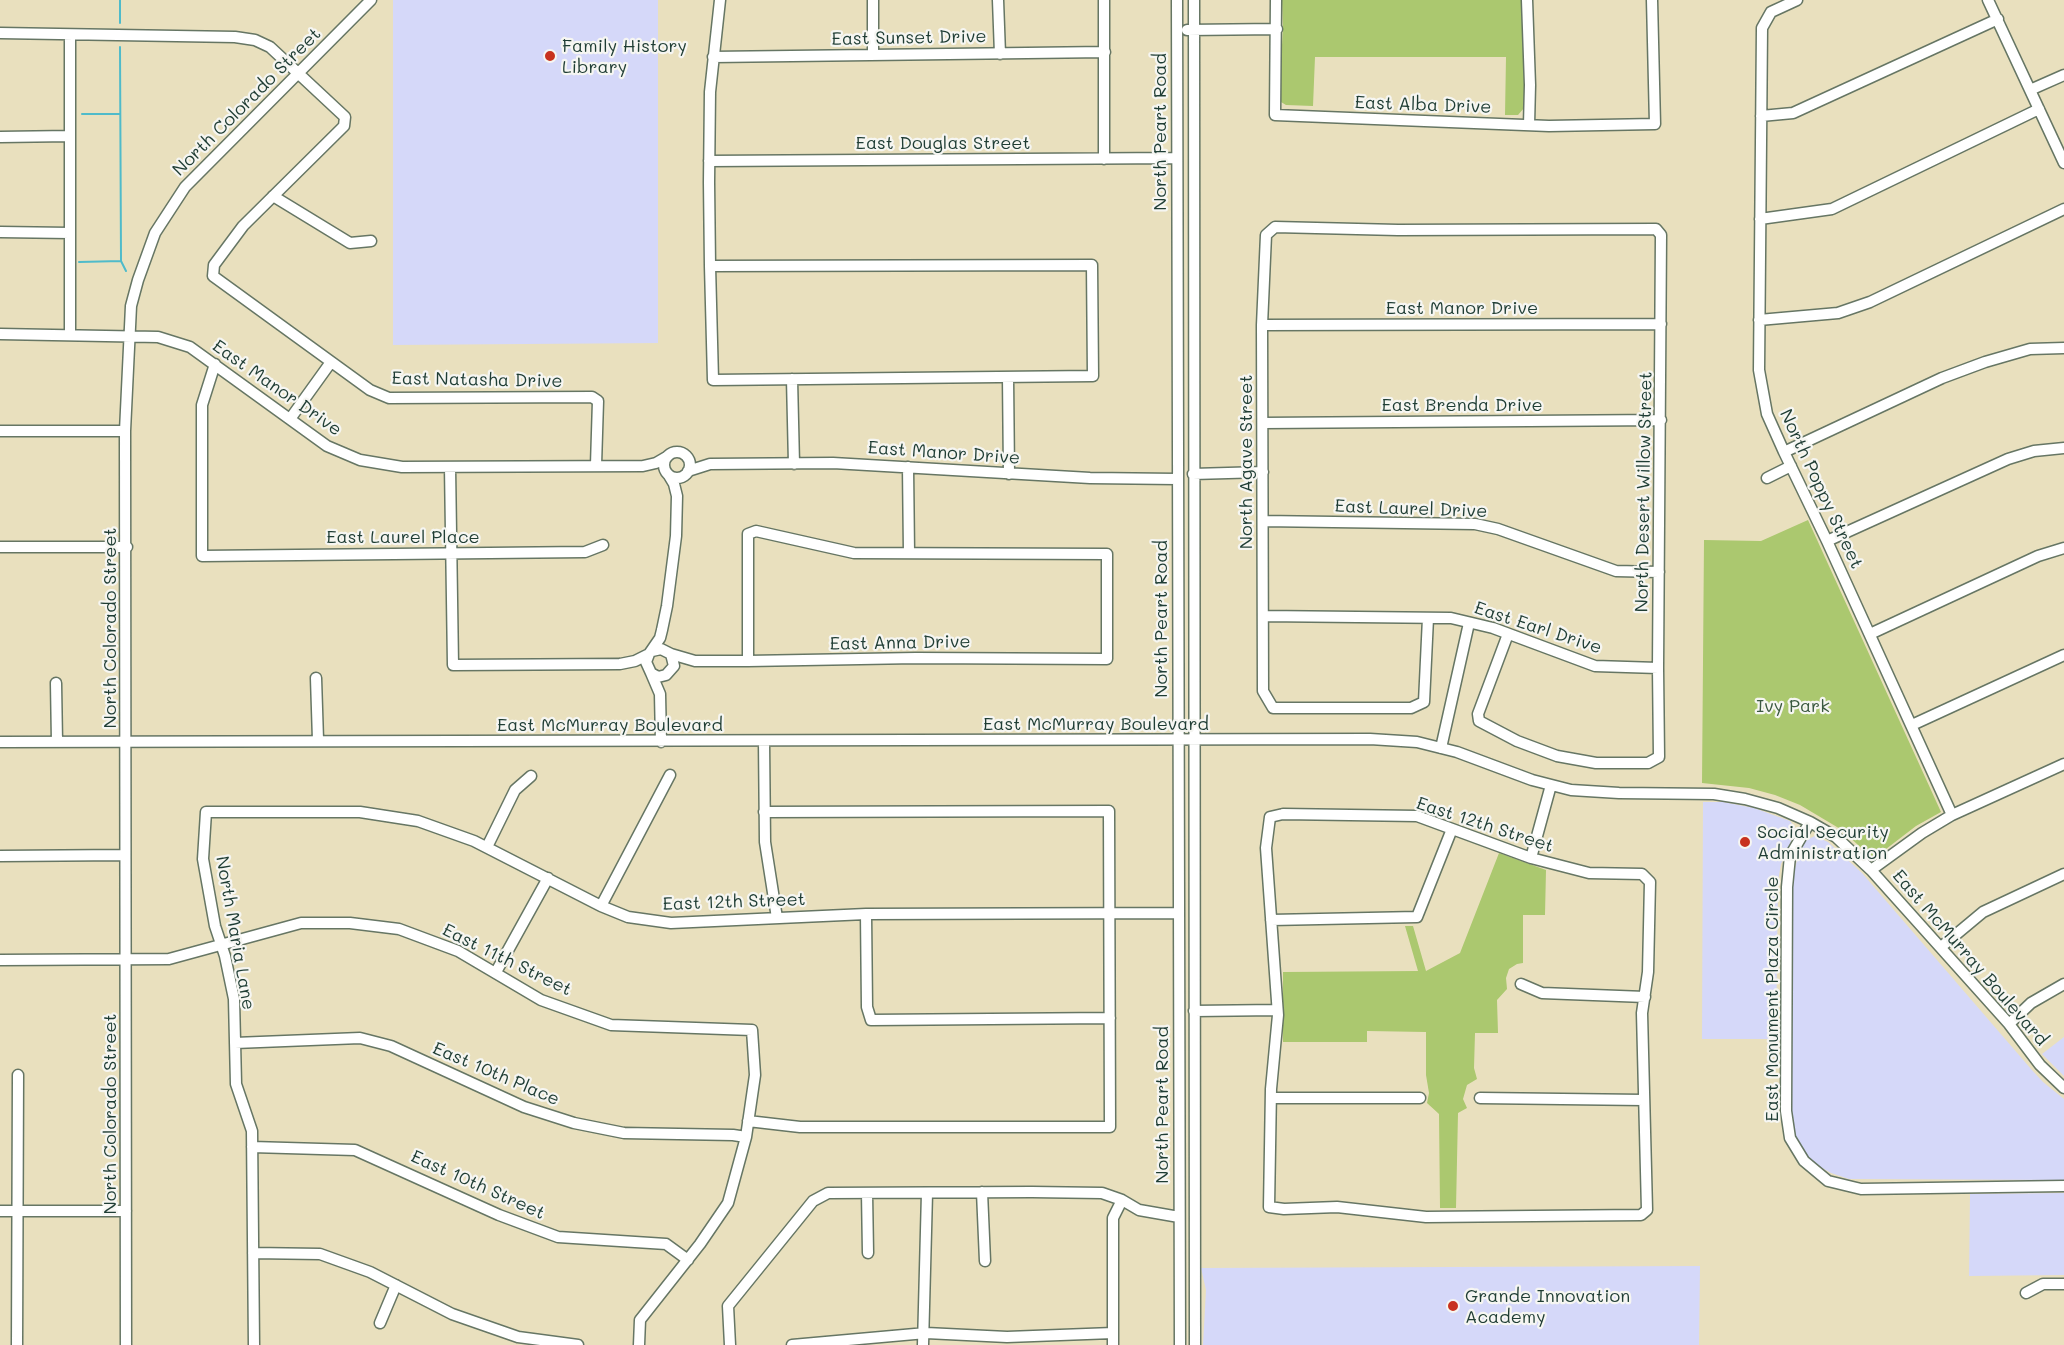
<!DOCTYPE html>
<style>
body{margin:0}
canvas{display:block;background:#e9e0be}
</style>
<canvas width="2064" height="1345"></canvas>
<script>
const ctx = document.querySelector('canvas').getContext('2d');
ctx.lineJoin = 'round';
function paint(path, color) {
  ctx.fillStyle = color;
  ctx.fill(path, 'evenodd');
}
function poly(rows) {
  const path = new Path2D();
  for (const r of rows) {
    if (r.length === 3) {
      path.moveTo(r[0] + r[2], r[1]);
      path.arc(r[0], r[1], r[2], 0, 2 * Math.PI);
      continue;
    }
    path.moveTo(r[0], r[1]);
    for (let i = 2; i < r.length; i += 2) path.lineTo(r[i], r[i + 1]);
  }
  return path;
}
function strokePath(path, color, width, dash) {
  ctx.strokeStyle = color;
  ctx.lineWidth = width;
  ctx.lineCap = dash ? 'butt' : 'round';
  ctx.setLineDash(dash || []);
  ctx.stroke(path);
}
function drawText(font, color, halo, rows, align = 'center') {
  ctx.font = font + ' Mali,sans-serif';
  ctx.lineWidth = 4.5;
  ctx.setLineDash([]);
  ctx.textBaseline = 'middle';
  ctx.strokeStyle = halo;
  ctx.fillStyle = color;
  for (const [text, x, y, turn = 0] of rows) {
    ctx.save();
    ctx.translate(x, y);
    ctx.rotate((+turn || 0) * Math.PI / 180);
    ctx.textAlign = isNaN(turn) ? turn : align;
    if (halo) ctx.strokeText(text, 0, 0);
    ctx.fillText(text, 0, 0);
    ctx.restore();
  }
}
paint(poly([
 [393,0,658,0,658,343,393,345],
 [1703,802,1723,802,1754,808,1790,821,1794,826,1795,832,1781,864,1778,881,1776,1039,1702,1039],
 [1815,836,1828,842,1862,873,2031,1069,2043,1082,2064,1099,2064,1180,1849,1179,1831,1173,1817,1165,1806,1154,1798,1143,1792,1129,1790,1112,1791,885,1798,856,1806,840],
 [2064,1037,2064,1076,2042,1054],
 [2064,1193,2064,1275,1969,1276,1970,1194],
 [1700,1266,1699,1345,1203,1345,1206,1290,1201,1268]
]), '#d5d8f9');
paint(poly([
 [1282,0,1521,0,1525,78,1524,108,1518,115,1505,115,1506,57,1315,57,1313,106,1286,105,1281,102,1279,97,1283,28],
 [1808,520,1941,812,1916,826,1873,859,1842,830,1800,805,1775,795,1749,788,1702,783,1704,540,1761,541],
 [1499,853,1546,870,1545,915,1523,915,1523,963,1517,964,1509,969,1506,978,1507,989,1497,1000,1498,1033,1475,1033,1474,1068,1477,1079,1467,1085,1463,1099,1467,1108,1458,1113,1456,1208,1440,1208,1439,1114,1427,1103,1429,1093,1426,1075,1426,1032,1367,1031,1367,1042,1283,1042,1283,972,1418,971,1405,926,1413,926,1426,971,1460,953]
]), '#abc86f');
strokePath(poly([
 [120,23,120,0],
 [120,47,121,261,126,271],
 [82,114,120,114],
 [79,262,121,261]
]), '#4fbbca', 2);
const minor = poly([
 [873,0,873,55],
 [998,0,1000,54],
 [1177,0,1180,1345],
 [1194,0,1195,1345],
 [1276,0,1275,115,1549,126,1655,124,1652,0],
 [1527,0,1530,85,1529,125],
 [1797,0,1771,12,1762,28,1759,370,1767,414,1784,452,1827,541,1952,815],
 [1988,0,2064,163],
 [1187,30,1277,29],
 [0,33,235,37,255,40,270,47,345,117,344,126,243,226,214,265,213,276,370,390,389,398,592,397,598,401,596,465],
 [70,35,70,335],
 [713,57,1105,52],
 [2030,90,2064,75],
 [1761,116,1793,113,1998,19],
 [0,137,70,136],
 [1104,159,1104,0],
 [709,161,1176,158],
 [273,196,350,243,371,241],
 [1760,219,1832,209,2039,109],
 [0,232,70,233],
 [710,266,1092,265,1093,376,713,380,710,266,709,182,710,92,720,0],
 [1759,320,1838,313,1870,302,2064,209],
 [1262,325,1661,324],
 [0,334,158,337,190,347,327,446,360,460,402,467,643,466,656,463,668,456],
 [215,364,202,405,202,556,585,552,603,545],
 [1008,377,1009,474],
 [792,379,794,464],
 [290,419,331,362],
 [1263,423,1661,420],
 [0,431,125,431],
 [1784,452,1942,378,1985,362,2030,349,2064,348],
 [677,465,13],
 [450,467,453,665,620,664,635,661,649,654],
 [908,467,909,553],
 [688,471,710,464,833,463,1090,478,1177,479],
 [1193,474,1263,472],
 [1767,478,1791,466],
 [1263,521,1475,524,1498,529,1616,571,1659,572],
 [1827,541,2008,459,2034,451,2064,448],
 [0,547,127,547],
 [1263,616,1451,618,1493,628,1595,666,1658,668],
 [1428,618,1424,702,1411,708,1273,708,1263,691,1262,325,1266,235,1275,227,1398,230,1656,229,1661,235,1658,668,1659,757,1648,763,1596,763,1557,756,1517,741,1479,721,1478,714,1508,634],
 [1870,634,2038,556,2064,548],
 [652,651,661,649,671,654,674,666,666,675,658,677,651,673,646,662,649,654,660,638,662,630,667,606,676,536,677,496,674,484,668,474],
 [671,654,695,661,748,661,916,658,1107,659,1107,554,854,553,756,531,748,534,748,661],
 [651,673,660,694,661,742],
 [316,678,318,740],
 [56,683,57,742],
 [1912,725,2064,655],
 [764,741,765,842,777,918],
 [0,742,1370,739,1417,742,1457,752,1532,780,1571,790,1619,793,1714,794,1745,799,1778,808,1810,822,1836,837,1871,870,2009,1024,2040,1065,2064,1088],
 [1441,748,1469,623],
 [1283,814,1417,816,1531,858,1589,873,1642,874,1650,882,1648,972,1642,1013,1647,1210,1641,1215,1426,1217,1337,1207,1284,1209,1269,1207,1271,1089,1278,1015,1266,848,1270,817,1283,814],
 [1810,822,1790,856,1787,887,1786,1111,1790,1138,1804,1161,1828,1181,1861,1189,2064,1186],
 [487,847,515,790,531,776],
 [0,856,125,855],
 [1531,858,1551,785],
 [1871,870,1922,833,1952,815,2064,764],
 [601,906,670,775],
 [866,914,867,1007,871,1020,1110,1018],
 [1271,920,1417,917,1452,829],
 [1941,947,1983,912,2064,874],
 [0,960,169,959,301,923,350,923,399,929,458,951,541,1000,611,1025,752,1030,755,1075,746,1137,728,1203,700,1244,640,1320,639,1345],
 [496,972,548,878],
 [1521,984,1542,993,1645,997],
 [1194,1011,1277,1010],
 [2009,1024,2031,1003,2064,984],
 [235,1043,360,1038,391,1046,524,1107,574,1123,624,1133,733,1135,746,1137],
 [1271,1098,1420,1098],
 [1480,1098,1644,1100],
 [748,1121,800,1127,1110,1127,1109,811,764,812],
 [252,1147,355,1150,499,1215,558,1237,666,1244,688,1260],
 [982,1192,985,1261],
 [867,1193,868,1253],
 [0,1211,126,1211],
 [253,1253,320,1254,370,1272,452,1314,518,1337,578,1345],
 [2026,1293,2043,1284,2064,1284],
 [380,1323,396,1285],
 [17,1345,18,1075],
 [126,1345,125,431,131,306,138,280,155,233,185,187,371,0],
 [254,1345,252,1131,236,1084,234,999,225,956,215,926,203,859,206,812,360,812,418,821,474,841,601,906,628,917,671,923,866,914,1178,913],
 [730,1345,728,1306,813,1201,828,1193,1032,1192,1102,1193,1122,1200,1139,1210,1179,1217],
 [792,1345,926,1333,1007,1337,1113,1333],
 [923,1345,927,1193],
 [1113,1345,1113,1218,1122,1200]
]);
strokePath(minor, '#667664', 13);
strokePath(minor, '#fff', 10);
for (const [x, y, r, color] of [
 [550,56,6,"#c8321e"],
 [1745,842,6,"#c8321e"],
 [1453,1306,6,"#c8321e"]
]) {
  const dot = new Path2D();
  dot.arc(x, y, r, 0, 2 * Math.PI);
  ctx.fillStyle = color;
  ctx.fill(dot);
  strokePath(dot, '#f6f6f2', 2);
}
drawText('18px', '#1f3d34', '#f6f6f2', [
 ["East Sunset Drive",909,38,-1],
 ["North Colorado Street",247,102,-45],
 ["East Alba Drive",1423,105,2],
 ["North Peart Road",1160,132,-90],
 ["East Douglas Street",943,143],
 ["East Manor Drive",1462,308],
 ["East Natasha Drive",477,380,1],
 ["East Manor Drive",277,388,35],
 ["East Brenda Drive",1462,405],
 ["East Manor Drive",944,453,4],
 ["North Agave Street",1246,462,-90],
 ["North Poppy Street",1821,489,65],
 ["North Desert Willow Street",1644,492,-89],
 ["East Laurel Drive",1411,509,2],
 ["East Laurel Place",403,537],
 ["North Peart Road",1161,619,-90],
 ["North Colorado Street",110,628,-90],
 ["East Earl Drive",1538,628,18],
 ["East Anna Drive",900,643,-1],
 ["East McMurray Boulevard",1096,724],
 ["East McMurray Boulevard",610,725],
 ["East 12th Street",1485,825,18],
 ["East 12th Street",734,902,-2],
 ["North Maria Lane",235,933,80],
 ["East McMurray Boulevard",1970,958,49],
 ["East 11th Street",507,960,26],
 ["East Monument Plaza Circle",1772,999,-90],
 ["East 10th Place",496,1074,23],
 ["North Peart Road",1162,1105,-90],
 ["North Colorado Street",110,1114,-90],
 ["East 10th Street",478,1185,24]
]);
drawText('18px', '#1f3d34', '#f6f6f2', [
 ["Family History",562,46],
 ["Library",562,67],
 ["Social Security",1757,832],
 ["Administration",1757,853],
 ["Grande Innovation",1465,1296],
 ["Academy",1465,1317]
], 'left');
drawText('18px', '#3b5940', '#f6f6f2', [
 ["Ivy Park",1793,706]
]);
</script>
